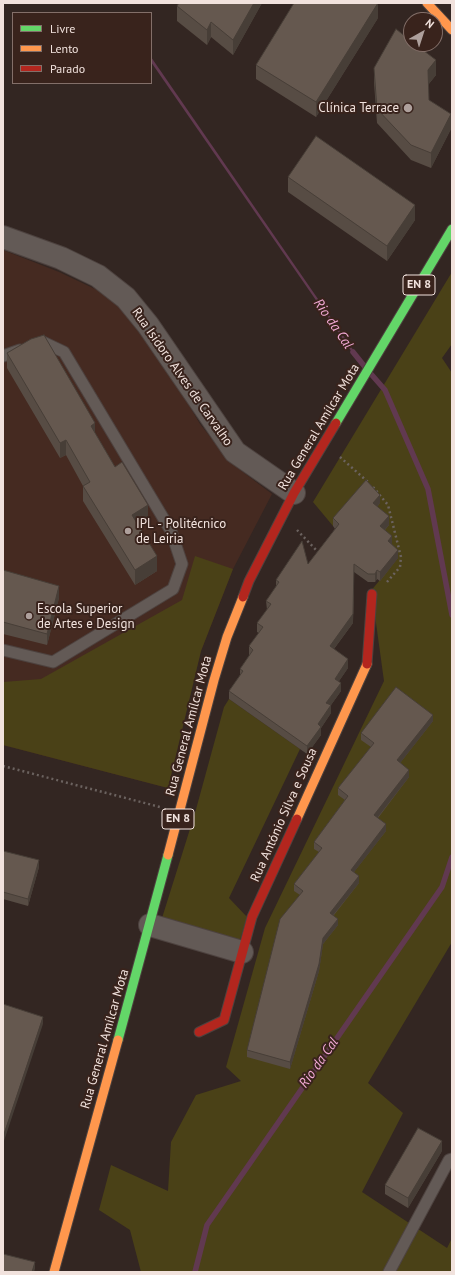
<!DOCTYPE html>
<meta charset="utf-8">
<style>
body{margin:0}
#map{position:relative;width:455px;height:1275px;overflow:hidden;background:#332622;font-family:"PT Sans",sans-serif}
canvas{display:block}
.frame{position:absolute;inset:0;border:4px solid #f1e2dd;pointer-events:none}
.legend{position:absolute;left:12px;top:12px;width:140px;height:72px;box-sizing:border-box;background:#39231c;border:1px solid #836f69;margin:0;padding:5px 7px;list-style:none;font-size:12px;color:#f1e2dd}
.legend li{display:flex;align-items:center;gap:8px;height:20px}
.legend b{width:20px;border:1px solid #836f69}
.north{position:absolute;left:403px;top:12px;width:40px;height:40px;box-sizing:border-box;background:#39231c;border:1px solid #836f69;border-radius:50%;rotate:39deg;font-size:11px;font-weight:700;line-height:16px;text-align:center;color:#f1e2dd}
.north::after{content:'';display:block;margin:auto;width:14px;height:18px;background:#aea09c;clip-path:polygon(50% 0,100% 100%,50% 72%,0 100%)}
</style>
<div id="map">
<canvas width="455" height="1275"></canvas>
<div class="frame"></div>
<ul class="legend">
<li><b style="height:5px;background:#63d668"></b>Livre</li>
<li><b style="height:5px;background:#ff974d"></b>Lento</li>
<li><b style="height:5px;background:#b3261e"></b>Parado</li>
</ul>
<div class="north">N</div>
</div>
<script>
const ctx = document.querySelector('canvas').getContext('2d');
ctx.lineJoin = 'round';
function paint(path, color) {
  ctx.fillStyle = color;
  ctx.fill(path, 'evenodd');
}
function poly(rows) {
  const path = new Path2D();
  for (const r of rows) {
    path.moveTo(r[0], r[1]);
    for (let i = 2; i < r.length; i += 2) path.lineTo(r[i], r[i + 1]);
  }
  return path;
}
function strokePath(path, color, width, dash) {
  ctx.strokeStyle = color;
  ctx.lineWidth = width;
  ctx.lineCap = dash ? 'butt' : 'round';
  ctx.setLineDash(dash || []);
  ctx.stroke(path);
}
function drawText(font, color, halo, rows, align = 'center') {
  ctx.font = font + ' "PT Sans",sans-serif';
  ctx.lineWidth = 4;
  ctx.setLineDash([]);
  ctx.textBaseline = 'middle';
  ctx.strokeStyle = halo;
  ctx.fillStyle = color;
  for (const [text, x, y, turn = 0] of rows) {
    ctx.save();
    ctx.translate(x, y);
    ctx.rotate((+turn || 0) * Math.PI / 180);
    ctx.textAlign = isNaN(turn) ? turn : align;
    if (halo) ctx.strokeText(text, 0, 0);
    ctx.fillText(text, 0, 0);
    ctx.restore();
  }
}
paint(poly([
 [3,250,59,272,97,290,123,310,174,380,200,424,231,463,272,494,233,569,201,651,168,788,3,745]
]), '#452a21');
paint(poly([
 [452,272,452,344,442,358,452,373,452,942,368,1083,403,1113,362,1192,447,1248,452,1238,452,1272,141,1272,130,1230,99,1210,111,1165,168,1191,171,1142,196,1095,241,1081,226,1067,265,928,384,681,372,594,370,592,398,558,373,512,366,489,333,526,313,502],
 [195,556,233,569,201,651,168,788,3,745,3,682,41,679,182,600],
 [229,699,300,749,229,898,247,917,240,940,162,918,195,813,224,707]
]), '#4a4117');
paint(poly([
 [151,57,358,357,356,358,151,62]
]), '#613950');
strokePath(poly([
 [353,352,365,367],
 [371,374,385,390,428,489,452,615],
 [195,1272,207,1225,442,887,452,857]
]), '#613950', 5.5);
const lane = poly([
 [3,356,20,350],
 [3,650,53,662,173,589,182,564,171,531,64,352,43,342,37,345],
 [389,1272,449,1160,452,1159]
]);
const street = poly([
 [3,237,61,258,98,276,126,298,148,325,235,452,294,493],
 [150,925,242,952]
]);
const fast = poly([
 [336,423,452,229],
 [118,1040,168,855]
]);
const slow = poly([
 [427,3,452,30],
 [297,819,367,664],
 [168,855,214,680,227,637,243,597],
 [54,1272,118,1040]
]);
const jam = poly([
 [243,597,249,581,294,493,336,423],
 [367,664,372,594],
 [199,1032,224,1020,252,917,297,819]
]);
strokePath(lane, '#4d423f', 13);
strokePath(street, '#4d423f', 24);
strokePath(fast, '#4d423f', 11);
strokePath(slow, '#4d423f', 11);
strokePath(jam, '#4d423f', 11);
strokePath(poly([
 [340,457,368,482],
 [373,487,388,505,401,557,400,567,387,582],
 [297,530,319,553],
 [3,766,160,807]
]), '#6b625f', 2.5, [2, 3]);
strokePath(lane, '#635a56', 11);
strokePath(street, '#635a56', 22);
strokePath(fast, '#63d668', 9);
strokePath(slow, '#ff974d', 9);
strokePath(jam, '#b3261e', 9);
paint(poly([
 [179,3,262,3,233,55,211,37,207,45,177,21,177,6],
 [378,18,316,117,256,79,256,65],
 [374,68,436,75,428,85,429,100,451,129,431,168,411,160,377,123,374,83],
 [288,177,415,220,387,261,288,192],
 [7,353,95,433,115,467,148,520,138,526,157,571,135,585,83,501,83,486,66,455,60,458,7,368],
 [380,503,377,507,389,525,385,530,398,558,380,581,377,579,375,582,368,582,354,572,353,623,334,649,348,668,339,681,341,691,331,705,331,713,321,728,321,735,307,754,229,699,229,691,240,676,240,669,250,655,249,655,249,646,259,633,257,632,257,623,267,610,266,601,276,588,276,580,308,564,335,529,333,526,333,518],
 [3,570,59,598,47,645,3,634],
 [433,721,400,763,409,777,378,818,386,831,354,872,359,883,334,915,338,925,323,944,319,971,290,1069,247,1057,247,1050,300,895,294,891,294,884,319,852,314,849,314,842,345,800,338,795,338,788,371,747,361,740,361,733],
 [3,851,39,867,28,906,3,899],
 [442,1151,408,1208,385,1194,385,1185]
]), '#574c44');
paint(poly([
 [254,3,262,3,233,55,233,40],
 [378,3,378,18,316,117,316,102],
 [211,22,211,37,207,45,207,30],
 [436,60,436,75,428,85,428,70],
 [451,114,451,129,431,168,431,153],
 [415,205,415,220,387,261,387,246],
 [95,423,95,438,91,426],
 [66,440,66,455,60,458,60,443],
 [380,495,380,503,373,512,373,503],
 [148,505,148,520,132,530,132,515],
 [389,516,389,525,380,535,380,526],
 [392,536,392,544,388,541],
 [398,550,398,558,380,581,380,572],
 [157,556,157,571,135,585,135,570],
 [377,570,377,579,375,582,375,574],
 [354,572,353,623,330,654,330,646],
 [59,586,59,598,47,645,47,634],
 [348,659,348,668,335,687,335,679],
 [341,683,341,691,326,712,326,703],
 [331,705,331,713,321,728,321,735,307,754,307,746,318,724],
 [433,715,433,721,397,767,397,760],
 [409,770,409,777,374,822,374,815],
 [386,824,386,831,351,876,351,870],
 [39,860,39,867,28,906,28,899],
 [359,876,359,883,330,919,330,913],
 [338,919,338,925,323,944,319,971,290,1069,290,1062,323,938],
 [43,1017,43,1024,3,1144,3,1137],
 [442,1141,442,1151,408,1208,408,1198],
 [35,1262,35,1269,34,1272,32,1272]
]), '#473e37');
const building = poly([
 [179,3,254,3,233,40,211,22,207,30,177,6,179,3],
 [294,3,378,3,316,102,256,65,294,3],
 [396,29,411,41,411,44,415,44,436,60,428,70,429,100,451,114,431,153,411,145,377,109,374,68,396,29],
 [316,136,415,205,387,246,288,177,316,136],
 [44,335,95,423,91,426,115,467,122,462,148,505,132,515,157,556,135,570,83,486,90,482,66,440,60,443,7,353,31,339,44,335],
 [366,480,380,495,373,503,389,516,380,526,392,536,388,541,398,550,380,572,377,570,375,574,368,574,354,564,353,614,330,646,348,659,335,679,341,683,326,703,331,705,318,724,321,727,307,746,229,691,243,671,240,669,253,650,249,646,263,627,257,623,271,604,266,601,279,582,276,580,302,541,308,564,339,524,333,518,366,480],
 [3,570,59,586,47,634,3,622,3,570],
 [396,687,433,715,397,760,409,770,374,815,386,824,351,870,359,876,330,913,338,919,323,938,319,964,290,1062,247,1050,280,919,303,891,294,884,322,848,314,842,348,796,338,788,374,743,361,733,396,687],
 [3,851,39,860,28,899,3,892,3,851],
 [3,1004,43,1017,3,1137,3,1004],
 [418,1128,442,1141,408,1198,385,1185,418,1128],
 [3,1254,35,1262,32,1272,3,1272,3,1254]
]);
paint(building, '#65584f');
strokePath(building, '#473e37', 1);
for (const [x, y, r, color] of [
 [408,108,5,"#aea09c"],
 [128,531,4,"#aea09c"],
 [29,616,4,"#aea09c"]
]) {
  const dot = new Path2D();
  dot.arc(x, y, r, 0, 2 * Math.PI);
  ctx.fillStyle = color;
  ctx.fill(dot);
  strokePath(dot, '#39231c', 1.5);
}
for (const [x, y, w] of [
 [419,285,32],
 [178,819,32]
]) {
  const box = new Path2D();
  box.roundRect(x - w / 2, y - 10, w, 20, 3);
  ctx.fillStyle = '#39231c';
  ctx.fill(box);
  strokePath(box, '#f1e2dd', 1);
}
drawText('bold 12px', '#f1e2dd', null, [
 ["EN 8",419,285],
 ["EN 8",178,819]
]);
drawText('13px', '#f1e2dd', '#39231c', [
 ["Clínica Terrace",399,108,"right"],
 ["IPL - Politécnico",136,524],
 ["de Leiria",136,539],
 ["Escola Superior",37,609],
 ["de Artes e Design",37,624]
], 'left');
drawText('13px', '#f1e2dd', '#39231c', [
 ["Rua Isidoro Alves de Carvalho",182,377,55],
 ["Rua General Amílcar Mota",319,427,-59],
 ["Rua General Amílcar Mota",189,726,-75],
 ["Rua António Silva e Sousa",284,815,-66],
 ["Rua General Amílcar Mota",105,1039,-74]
]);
drawText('italic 14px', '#f1a8d4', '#39231c', [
 ["Rio da Cal",333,324,55],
 ["Rio da Cal",319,1063,-55]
]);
</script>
